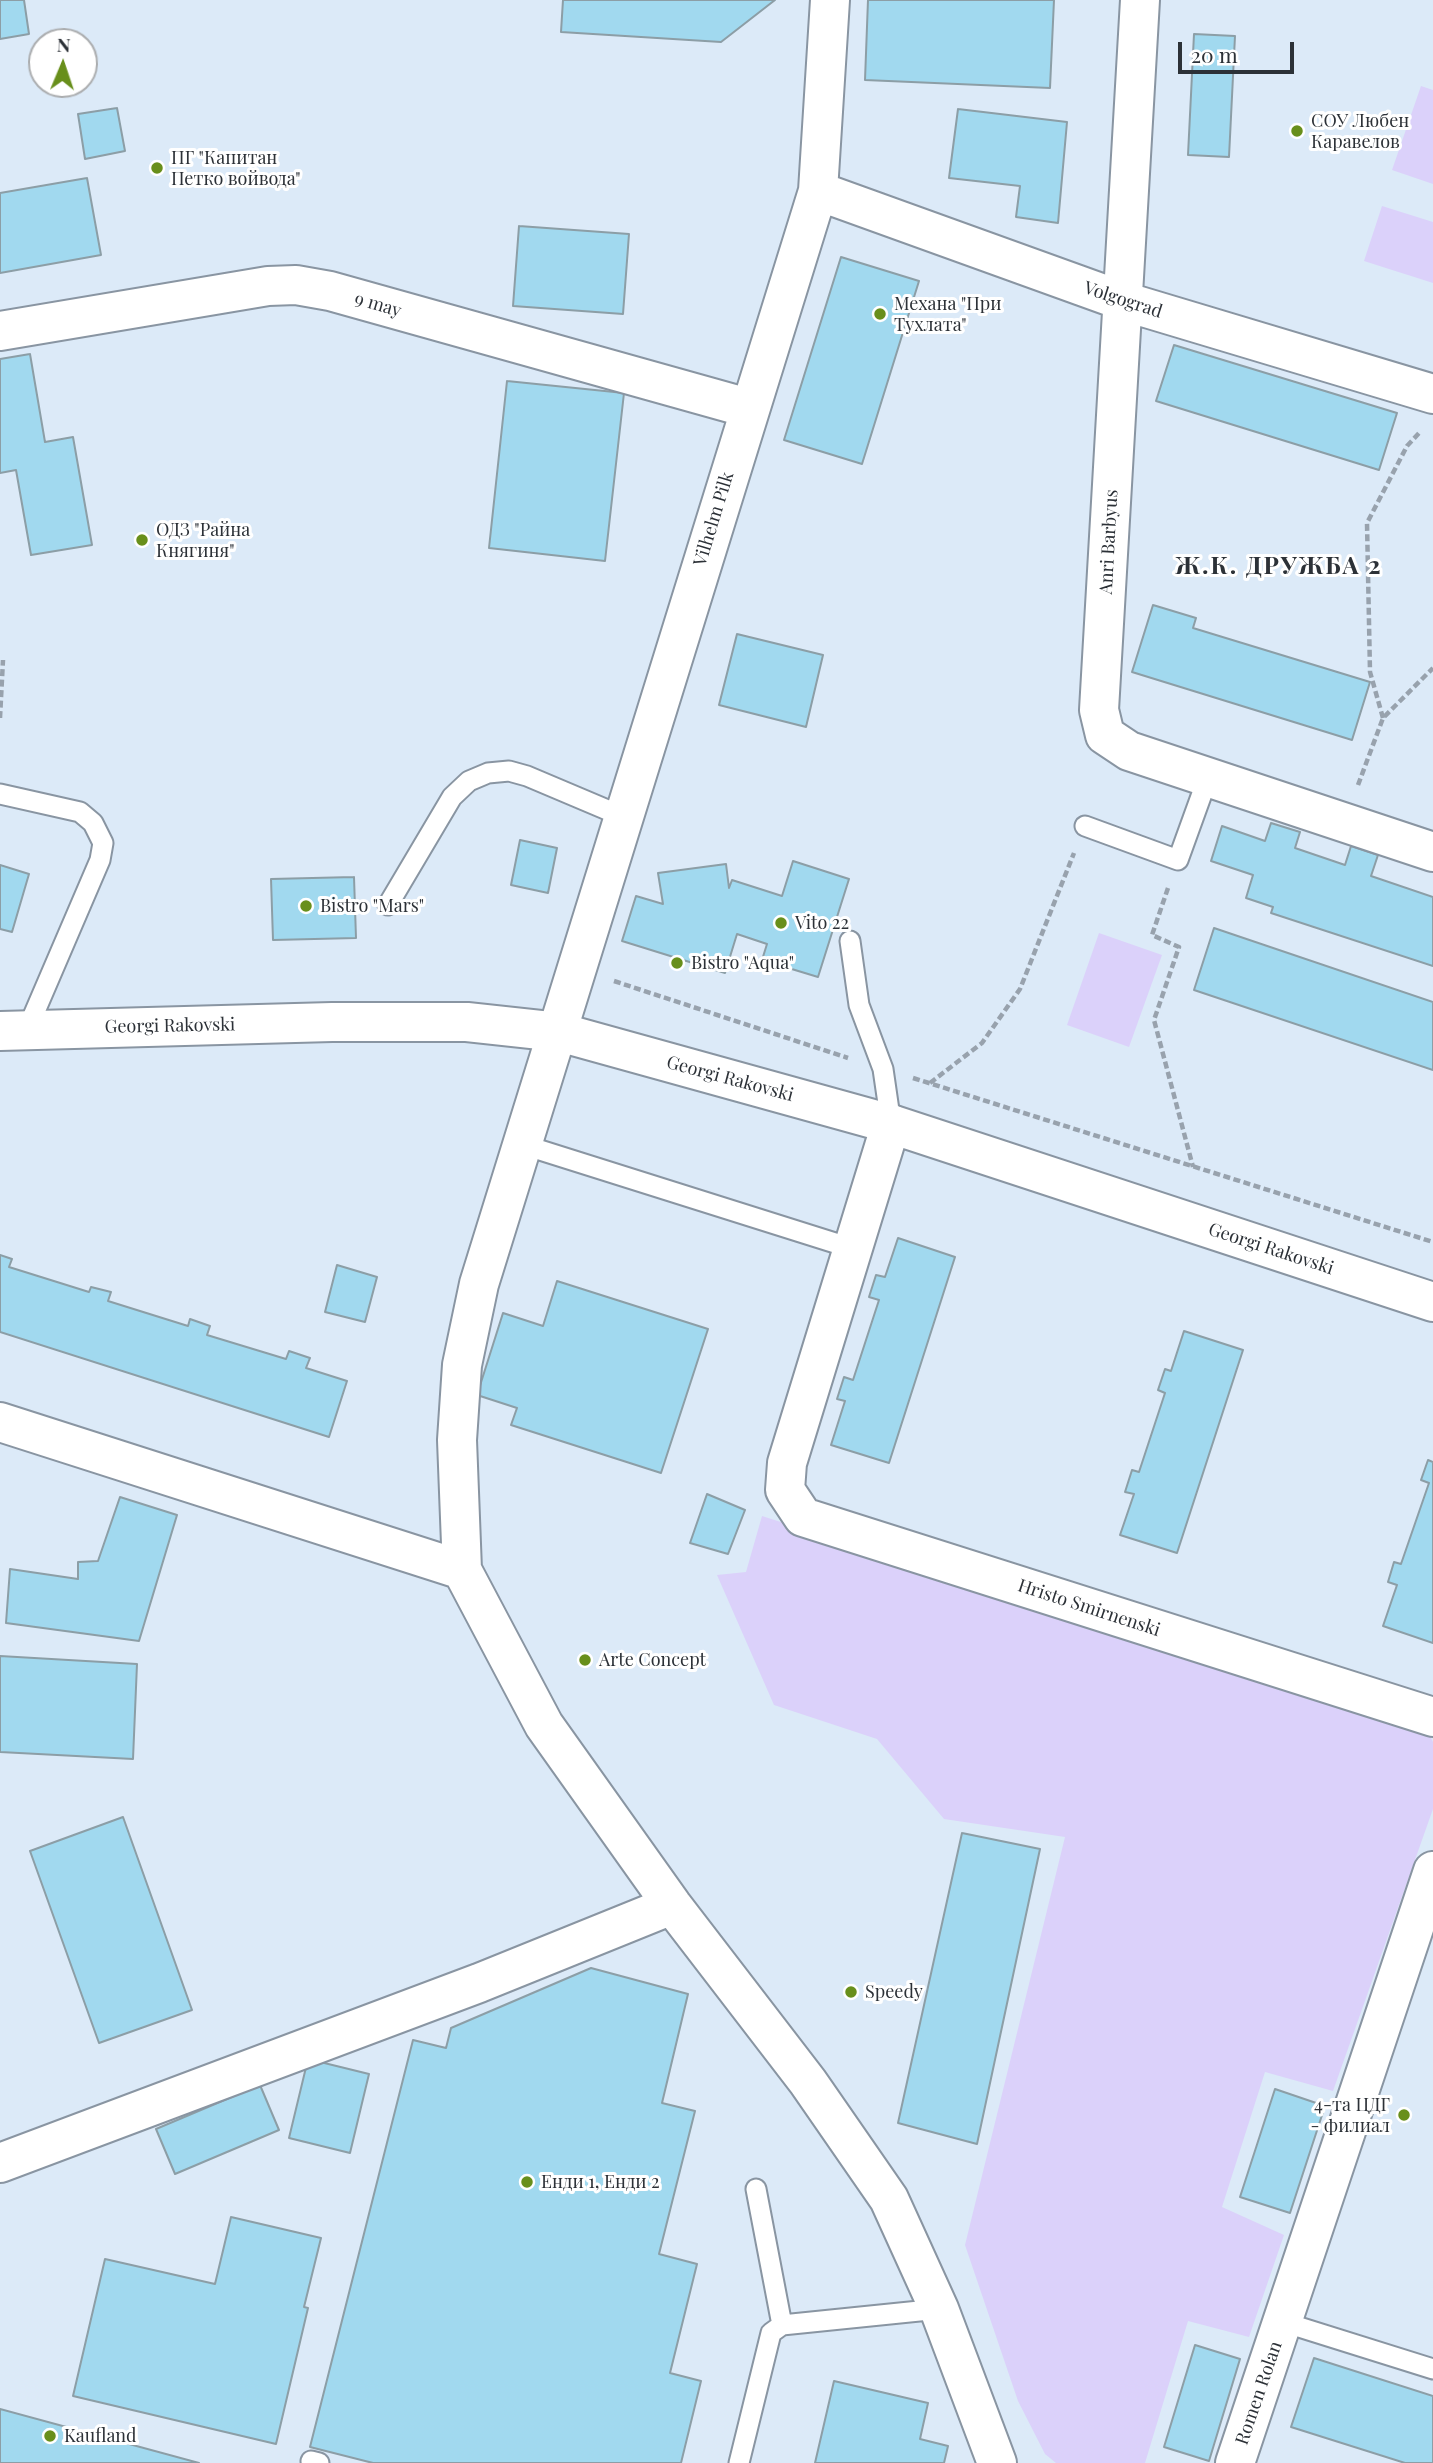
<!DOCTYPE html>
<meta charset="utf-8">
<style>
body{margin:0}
#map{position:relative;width:1433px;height:2463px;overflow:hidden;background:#dceaf8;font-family:"Playfair Display",serif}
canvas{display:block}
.north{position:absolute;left:28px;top:28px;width:70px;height:70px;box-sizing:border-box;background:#fff;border:2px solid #abadaf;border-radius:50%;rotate:2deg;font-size:19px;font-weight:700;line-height:28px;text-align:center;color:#2c3137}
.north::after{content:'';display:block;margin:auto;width:24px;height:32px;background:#688f1b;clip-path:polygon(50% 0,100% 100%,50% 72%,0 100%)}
.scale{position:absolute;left:1178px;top:42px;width:116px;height:32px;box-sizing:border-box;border:4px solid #2c3137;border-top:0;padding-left:9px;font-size:21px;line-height:24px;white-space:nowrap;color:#2c3137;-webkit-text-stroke:5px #fff;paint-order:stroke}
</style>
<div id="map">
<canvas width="1433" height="2463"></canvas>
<div class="north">N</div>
<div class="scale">20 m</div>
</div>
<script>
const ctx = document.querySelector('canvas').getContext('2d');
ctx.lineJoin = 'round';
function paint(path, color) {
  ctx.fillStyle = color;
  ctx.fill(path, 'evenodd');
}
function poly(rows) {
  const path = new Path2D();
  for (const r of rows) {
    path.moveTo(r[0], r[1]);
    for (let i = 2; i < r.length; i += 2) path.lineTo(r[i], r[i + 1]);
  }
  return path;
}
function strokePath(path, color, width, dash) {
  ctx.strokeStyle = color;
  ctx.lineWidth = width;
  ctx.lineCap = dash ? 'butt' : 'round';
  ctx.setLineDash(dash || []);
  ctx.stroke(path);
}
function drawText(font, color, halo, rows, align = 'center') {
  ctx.font = font + ' "Playfair Display",serif';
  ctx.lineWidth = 6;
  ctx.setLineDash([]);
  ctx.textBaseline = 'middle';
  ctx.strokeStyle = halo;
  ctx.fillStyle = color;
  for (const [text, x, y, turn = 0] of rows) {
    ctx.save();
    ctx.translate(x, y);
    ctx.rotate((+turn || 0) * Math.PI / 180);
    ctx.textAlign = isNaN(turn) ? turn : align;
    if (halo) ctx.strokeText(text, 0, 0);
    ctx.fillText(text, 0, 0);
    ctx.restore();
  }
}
paint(poly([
 [1421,86,1433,90,1433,184,1392,170],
 [1382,206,1433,222,1433,283,1364,261],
 [1099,933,1162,955,1129,1047,1067,1025],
 [762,1516,1426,1728,1433,1742,1433,1809,1333,2091,1265,2072,1222,2207,1284,2235,1249,2337,1188,2321,1145,2463,1056,2463,1045,2454,1018,2401,965,2245,1065,1837,944,1819,877,1739,774,1705,717,1575,746,1572]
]), '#dbd1fa');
const building = poly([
 [0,0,24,0,29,34,0,39,0,0],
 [563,0,775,0,721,42,561,32,563,0],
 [868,0,1054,0,1050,88,865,80,868,0],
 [1194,34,1235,36,1229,157,1188,155,1194,34],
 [117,108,125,151,85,159,78,114,117,108],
 [958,109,1067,122,1058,223,1016,217,1020,186,949,178,958,109],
 [87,178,101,255,0,273,0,193,87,178],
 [519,226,629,234,623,314,513,306,519,226],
 [841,257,919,281,862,464,784,440,841,257],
 [1174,345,1397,413,1379,470,1156,401,1174,345],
 [30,354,45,442,73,437,92,545,31,555,16,470,0,473,0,359,30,354],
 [507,381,624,393,605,561,489,548,507,381],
 [1153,605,1196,618,1193,628,1370,682,1352,740,1132,672,1153,605],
 [737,634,823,655,806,727,719,705,737,634],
 [1271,823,1300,832,1295,848,1345,865,1351,846,1378,855,1371,876,1433,897,1433,966,1271,913,1273,907,1246,898,1253,875,1211,861,1222,826,1265,841,1271,823],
 [520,840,557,848,548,893,511,885,520,840],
 [793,861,849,879,818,977,762,960,767,944,737,934,725,973,622,941,636,896,663,904,658,873,726,864,729,888,732,880,782,896,793,861],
 [0,865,29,874,12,932,0,929,0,865],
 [354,877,356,938,273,940,271,879,354,877],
 [1214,928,1433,1002,1433,1070,1194,990,1214,928],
 [898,1238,955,1257,889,1463,831,1445,845,1401,837,1399,844,1377,853,1380,879,1300,869,1297,876,1275,885,1277,898,1238],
 [0,1255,12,1259,9,1267,89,1292,91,1287,111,1292,108,1301,188,1326,190,1319,210,1326,207,1335,286,1359,289,1351,310,1358,306,1368,347,1381,329,1437,0,1332,0,1255],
 [337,1265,377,1277,365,1322,325,1312,337,1265],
 [557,1281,708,1329,661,1473,511,1425,517,1408,477,1395,503,1313,543,1326,557,1281],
 [1184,1331,1243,1350,1177,1553,1120,1535,1134,1494,1125,1492,1132,1470,1139,1472,1165,1393,1158,1390,1165,1369,1171,1371,1184,1331],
 [1428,1460,1433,1462,1433,1643,1383,1626,1397,1585,1388,1582,1394,1562,1401,1564,1429,1483,1421,1480,1428,1460],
 [707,1494,745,1510,728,1554,690,1543,707,1494],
 [120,1497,177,1515,139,1641,6,1623,10,1569,78,1579,78,1562,98,1561,120,1497],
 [0,1656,137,1664,133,1759,0,1752,0,1656],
 [123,1817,192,2010,99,2043,30,1851,123,1817],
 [962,1833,1040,1849,977,2144,898,2123,962,1833],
 [591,1968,688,1994,662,2103,695,2111,659,2254,697,2264,670,2373,701,2381,681,2463,373,2463,310,2447,413,2040,446,2048,451,2028,591,1968],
 [308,2059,369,2074,350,2153,289,2138,308,2059],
 [260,2085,279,2130,175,2174,156,2129,260,2085],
 [1275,2089,1325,2106,1290,2213,1240,2197,1275,2089],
 [231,2217,321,2238,304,2307,308,2308,276,2444,73,2396,105,2259,215,2284,231,2217],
 [1195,2345,1240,2359,1209,2461,1164,2447,1195,2345],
 [1314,2358,1433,2396,1433,2463,1405,2463,1291,2427,1314,2358],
 [834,2381,928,2403,920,2439,948,2446,944,2463,815,2463,834,2381],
 [0,2409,199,2463,0,2463,0,2409]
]);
paint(building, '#a1d9ef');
strokePath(building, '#8c9ea6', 2);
const service = poly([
 [0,794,80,812,93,823,103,843,100,860,27,1030],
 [1085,826,1178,860,1208,777],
 [388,905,452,797,469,781,488,773,509,771,527,776,624,817],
 [850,941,859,1005,883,1069,891,1124],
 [524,1145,851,1248],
 [756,2189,782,2325],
 [1283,2322,1433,2369],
 [311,2461,319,2463],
 [739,2463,771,2333,782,2325,939,2309]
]);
const minor = poly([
 [830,0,818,191,479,1284,462,1365,457,1440,462,1570,544,1725,672,1905,808,2082,889,2199,939,2309,997,2463],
 [1140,0,1099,710,1105,735,1129,751,1433,852],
 [818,191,1123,301,1433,394],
 [0,331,268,286,296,285,330,291,748,408],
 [891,1124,787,1463,785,1490,803,1517,1433,1717],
 [0,1422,462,1570],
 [0,2163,479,1983,672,1905],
 [1235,2463,1433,1871]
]);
const tertiary = poly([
 [0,1031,332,1022,467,1022,559,1032,891,1124,1433,1302]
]);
strokePath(service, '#8995a2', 23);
strokePath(minor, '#8995a2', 42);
strokePath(tertiary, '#8995a2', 42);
strokePath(poly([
 [0,718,3,660],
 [1383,718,1370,672,1367,523,1407,446,1420,432],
 [1358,785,1383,718,1433,668],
 [1168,888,1152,935,1179,947,1154,1020,1193,1167],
 [614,981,848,1058],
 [913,1078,1433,1242],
 [930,1083,982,1043,1020,989,1074,853]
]), '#98a2ad', 4.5, [7, 3.5]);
strokePath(service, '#fff', 19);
strokePath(minor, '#fff', 38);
strokePath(tertiary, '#fff', 38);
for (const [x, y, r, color] of [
 [1297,131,7,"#688f1b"],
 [157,168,7,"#688f1b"],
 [880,314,7,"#688f1b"],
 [142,540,7,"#688f1b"],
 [306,906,7,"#688f1b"],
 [781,923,7,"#688f1b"],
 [677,963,7,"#688f1b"],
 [585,1660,7,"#688f1b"],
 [851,1992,7,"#688f1b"],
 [1404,2115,7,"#688f1b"],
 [527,2182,7,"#688f1b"],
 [50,2436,7,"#688f1b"]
]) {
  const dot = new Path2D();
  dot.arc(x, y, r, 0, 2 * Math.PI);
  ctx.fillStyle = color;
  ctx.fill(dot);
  strokePath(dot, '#fff', 2.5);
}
drawText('18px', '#2c3137', '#fff', [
 ["СОУ Любен",1311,121],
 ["Каравелов",1311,142],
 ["ПГ \"Капитан",171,158],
 ["Петко войвода\"",171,179],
 ["Механа \"При",894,304],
 ["Тухлата\"",894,325],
 ["ОДЗ \"Райна",156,530],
 ["Княгиня\"",156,551],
 ["Bistro \"Mars\"",320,906],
 ["Vito 22",795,923],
 ["Bistro \"Aqua\"",691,963],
 ["Arte Concept",599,1660],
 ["Speedy",865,1992],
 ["4-та ЦДГ",1390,2105,"right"],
 ["- филиал",1390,2126,"right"],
 ["Енди 1, Енди 2",541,2182],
 ["Kaufland",64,2436]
], 'left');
drawText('18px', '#2c3137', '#fff', [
 ["Volgograd",1123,300,18],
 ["9 may",378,305,16],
 ["Vilhelm Pilk",714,519,-73],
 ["Anri Barbyus",1109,542,-87],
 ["Georgi Rakovski",170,1026,-1],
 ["Georgi Rakovski",730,1079,15],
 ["Georgi Rakovski",1271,1249,18],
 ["Hristo Smirnenski",1089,1608,18],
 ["Romen Rolan",1259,2393,-71]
]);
ctx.letterSpacing = '2px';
drawText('bold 24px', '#2c3137', '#fff', [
 ["Ж.К. ДРУЖБА 2",1279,567]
]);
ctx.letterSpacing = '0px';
</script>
